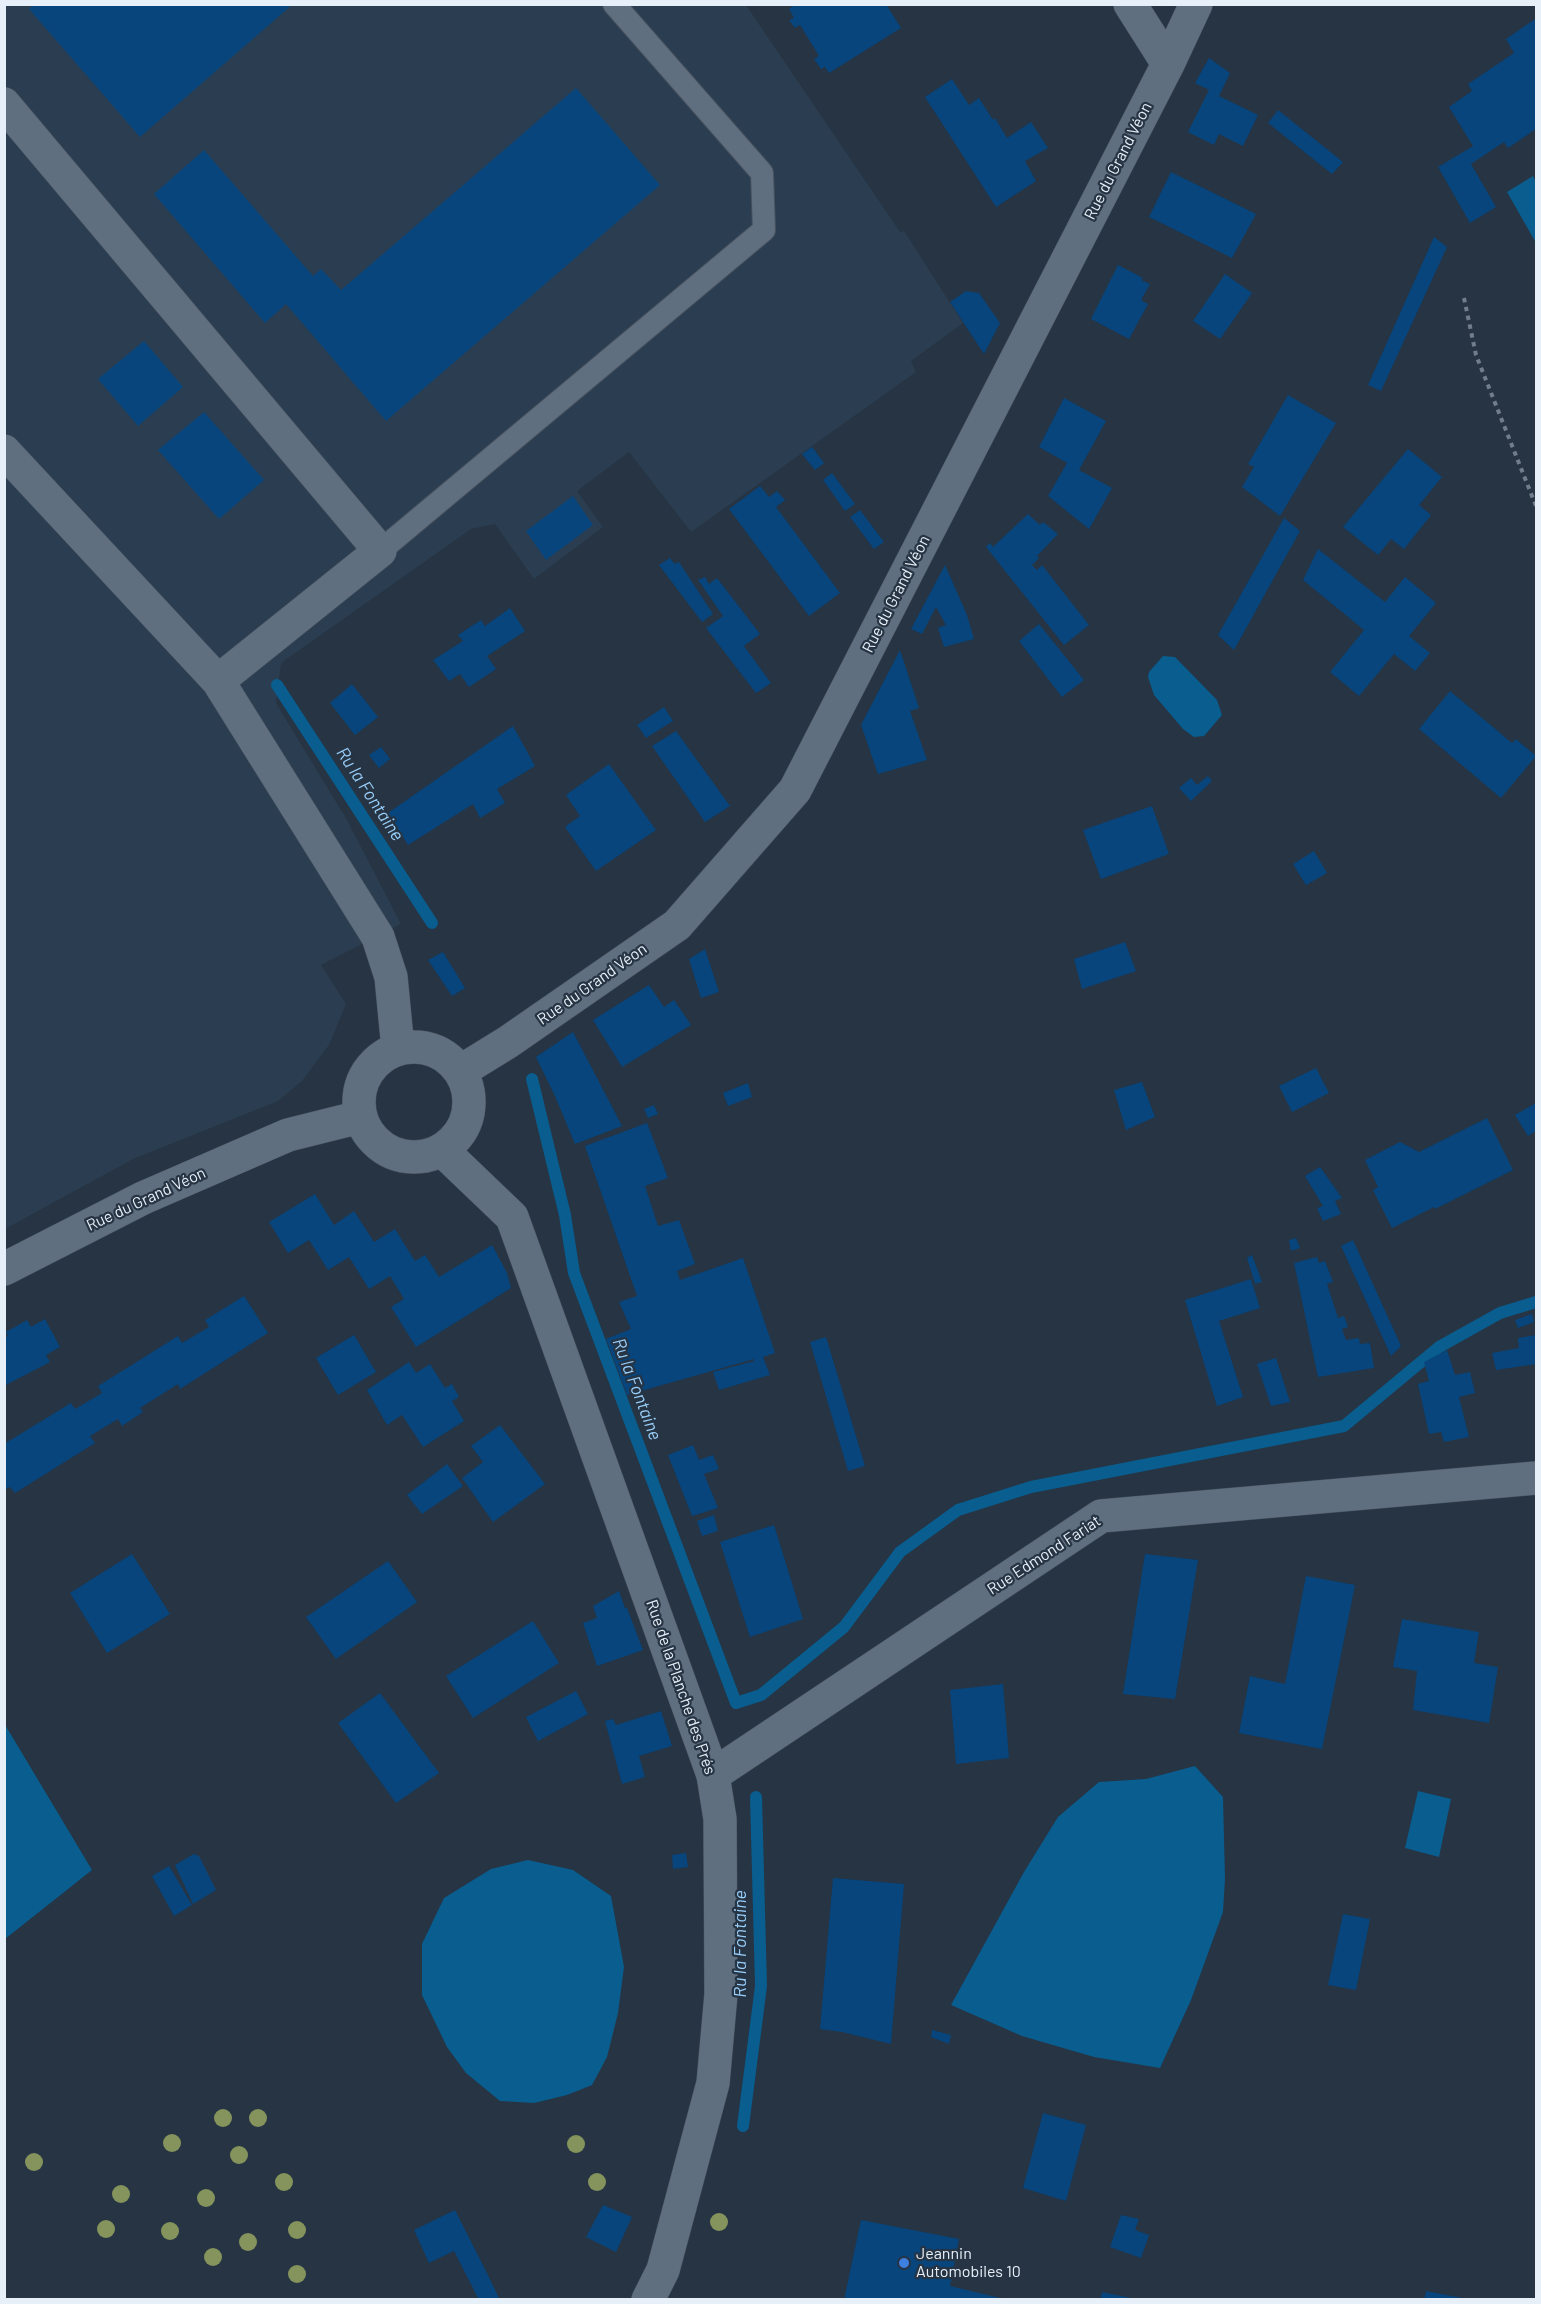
<!DOCTYPE html>
<meta charset="utf-8">
<style>
body{margin:0}
#map{position:relative;width:1541px;height:2304px;overflow:hidden;background:#263443;font-family:Barlow,sans-serif}
canvas{display:block}
.frame{position:absolute;inset:0;border:6px solid #e7f0f9;pointer-events:none}
</style>
<div id="map">
<canvas width="1541" height="2304"></canvas>
<div class="frame"></div>
</div>
<script>
const ctx = document.querySelector('canvas').getContext('2d');
ctx.lineJoin = 'round';
function paint(path, color) {
  ctx.fillStyle = color;
  ctx.fill(path, 'evenodd');
}
function poly(rows) {
  const path = new Path2D();
  for (const r of rows) {
    if (r.length === 3) {
      path.moveTo(r[0] + r[2], r[1]);
      path.arc(r[0], r[1], r[2], 0, 2 * Math.PI);
      continue;
    }
    path.moveTo(r[0], r[1]);
    for (let i = 2; i < r.length; i += 2) path.lineTo(r[i], r[i + 1]);
  }
  return path;
}
function strokePath(path, color, width, dash) {
  ctx.strokeStyle = color;
  ctx.lineWidth = width;
  ctx.lineCap = dash ? 'butt' : 'round';
  ctx.setLineDash(dash || []);
  ctx.stroke(path);
}
function drawText(font, color, halo, rows, align = 'center') {
  ctx.font = font + ' Barlow,sans-serif';
  ctx.lineWidth = 4.5;
  ctx.setLineDash([]);
  ctx.textBaseline = 'middle';
  ctx.strokeStyle = halo;
  ctx.fillStyle = color;
  for (const [text, x, y, turn = 0] of rows) {
    ctx.save();
    ctx.translate(x, y);
    ctx.rotate((+turn || 0) * Math.PI / 180);
    ctx.textAlign = isNaN(turn) ? turn : align;
    if (halo) ctx.strokeText(text, 0, 0);
    ctx.fillText(text, 0, 0);
    ctx.restore();
  }
}
paint(poly([
 [5,5,746,5,900,232,904,231,963,323,911,361,916,372,691,532,629,452,577,491,603,527,534,579,495,524,471,529,281,663,276,703,347,820,401,924,321,965,346,1004,329,1045,302,1081,278,1101,133,1159,5,1229]
]), '#2b3e51');
paint(poly([
 [1533,176,1536,182,1536,243,1507,192],
 [1163,656,1175,657,1217,700,1222,715,1204,736,1194,737,1183,729,1154,695,1148,677,1149,672],
 [4,1723,92,1870,5,1939,4,1939],
 [1195,1766,1223,1797,1225,1879,1223,1912,1191,2000,1160,2068,1094,2057,1022,2036,951,2005,1024,1872,1058,1817,1099,1782,1146,1779],
 [1418,1791,1451,1799,1439,1857,1405,1848],
 [528,1860,573,1870,611,1896,624,1967,618,2013,607,2057,592,2085,567,2095,534,2103,500,2101,466,2073,447,2047,422,1995,422,1944,444,1898,491,1869]
]), '#095d8f');
strokePath(poly([
 [277,685,432,923],
 [532,1079,565,1215,574,1273,736,1703,761,1695,844,1627,900,1552,958,1510,1031,1487,1344,1426,1439,1347,1500,1313,1536,1302],
 [743,2126,761,1986,756,1797]
]), '#095d8f', 12);
paint(poly([
 [34,4,293,4,140,137,29,9],
 [796,4,886,4,901,28,829,73,825,67,821,69,814,59,819,56,800,25,795,28,789,20,794,18,789,9],
 [1535,19,1536,129,1508,148,1504,142,1471,164,1496,207,1470,223,1438,167,1473,146,1449,107,1472,91,1468,84,1514,53,1506,39],
 [1209,58,1230,73,1219,96,1258,115,1243,146,1219,134,1214,145,1188,132,1209,90,1195,83],
 [952,79,969,105,979,98,993,120,995,118,1007,138,1031,122,1048,148,1025,161,1036,181,996,207,925,97],
 [576,88,660,185,386,421,286,304,265,323,154,194,204,150,313,276,321,269,341,290],
 [1278,110,1343,162,1332,174,1268,123],
 [1171,172,1256,214,1232,258,1149,217],
 [1434,237,1447,247,1381,391,1368,385],
 [1118,265,1143,278,1141,280,1150,284,1141,300,1148,304,1129,339,1091,319],
 [1225,274,1252,293,1220,339,1193,321],
 [966,291,979,293,1000,323,984,354,950,302],
 [144,341,183,387,138,426,98,379],
 [1288,395,1336,423,1280,516,1242,487,1254,467,1248,464],
 [1064,398,1106,421,1079,470,1112,488,1089,529,1048,496,1067,463,1039,447],
 [204,412,264,480,219,519,158,450],
 [812,447,824,463,815,470,802,454],
 [1408,449,1442,477,1419,505,1431,515,1404,549,1391,539,1378,555,1343,527],
 [832,473,855,504,845,511,823,480],
 [760,486,769,497,777,491,785,500,776,507,840,593,809,616,729,509],
 [573,496,593,525,546,560,526,531],
 [860,510,884,542,874,549,850,517],
 [1028,514,1040,525,1043,522,1058,534,1037,556,1039,558,1032,565,1037,570,1042,565,1089,625,1064,645,986,547,990,543,993,547],
 [1284,518,1300,531,1234,650,1218,635],
 [1318,549,1385,602,1405,577,1436,603,1409,636,1430,653,1415,671,1394,654,1359,696,1330,672,1364,630,1303,580],
 [670,558,675,564,679,562,713,614,702,622,659,565],
 [945,565,967,615,974,639,944,647,938,628,946,625,936,607,922,634,911,629],
 [705,577,709,584,717,578,760,634,744,646,771,683,756,693,706,628,723,616,698,580],
 [510,608,525,631,487,656,496,669,469,687,460,674,449,681,433,660,463,641,458,635,481,620,485,626],
 [1039,624,1084,680,1062,697,1019,641],
 [900,650,919,708,910,711,927,760,878,774,861,725],
 [352,684,378,717,355,735,330,703],
 [1450,691,1512,743,1516,739,1536,756,1501,798,1419,729],
 [664,707,673,721,646,738,637,725],
 [513,726,535,766,497,789,505,803,480,818,473,804,408,845,388,813],
 [676,731,730,806,705,822,652,746],
 [381,747,390,759,379,768,369,755],
 [609,764,656,830,596,871,565,827,580,816,566,795],
 [1208,776,1212,781,1191,801,1179,788,1191,778,1197,785],
 [1152,806,1169,854,1101,879,1083,830],
 [1314,851,1327,873,1306,885,1293,864],
 [1125,942,1136,971,1082,989,1074,959],
 [705,949,719,992,701,998,689,959],
 [443,952,465,988,452,996,428,960],
 [649,985,664,1007,674,1000,691,1025,622,1067,593,1020],
 [573,1032,622,1126,575,1144,555,1096,536,1057],
 [1316,1068,1329,1093,1292,1112,1279,1086],
 [1142,1082,1155,1117,1126,1130,1114,1090],
 [748,1083,752,1097,728,1106,723,1093],
 [1536,1103,1536,1131,1528,1136,1515,1115],
 [654,1105,658,1114,648,1118,644,1109],
 [1487,1118,1513,1170,1435,1209,1434,1207,1392,1228,1373,1190,1378,1187,1365,1160,1400,1142,1419,1152],
 [647,1123,668,1178,645,1186,658,1226,679,1220,695,1264,677,1271,680,1280,743,1258,775,1353,763,1357,770,1375,719,1390,713,1372,754,1361,754,1359,627,1395,606,1339,631,1329,619,1302,637,1296,585,1146],
 [1320,1167,1342,1198,1335,1201,1341,1214,1323,1221,1317,1208,1323,1206,1305,1176],
 [315,1194,334,1225,354,1211,374,1242,395,1229,415,1261,425,1255,439,1277,492,1245,507,1273,511,1288,416,1347,391,1307,404,1299,390,1276,369,1289,349,1257,328,1270,309,1240,288,1253,269,1222],
 [1296,1238,1300,1248,1291,1251,1289,1240],
 [1353,1240,1401,1346,1391,1356,1341,1246],
 [1252,1255,1262,1282,1255,1284,1247,1258],
 [1317,1257,1319,1263,1325,1261,1333,1282,1327,1284,1338,1318,1344,1316,1348,1327,1342,1329,1346,1340,1359,1338,1360,1344,1370,1343,1374,1368,1318,1377,1294,1263],
 [1251,1279,1260,1308,1219,1321,1243,1397,1217,1406,1185,1300],
 [244,1296,268,1333,180,1389,178,1384,140,1408,143,1412,122,1426,118,1419,90,1436,95,1443,15,1493,10,1487,4,1490,4,1444,71,1403,75,1409,102,1393,98,1386,178,1336,182,1343,209,1327,205,1320],
 [1532,1314,1534,1322,1518,1328,1515,1320],
 [45,1319,60,1347,46,1355,50,1362,4,1386,4,1338,8,1336,6,1332,27,1320,31,1327],
 [354,1335,376,1372,338,1395,316,1358],
 [1536,1335,1536,1364,1496,1370,1492,1353,1519,1348,1518,1338],
 [826,1337,865,1466,848,1471,810,1342],
 [1447,1350,1455,1375,1470,1372,1475,1393,1459,1397,1469,1437,1444,1442,1441,1432,1429,1434,1418,1384,1429,1381,1424,1362],
 [1276,1358,1290,1402,1271,1406,1257,1364],
 [409,1362,416,1373,430,1364,445,1388,452,1384,459,1397,452,1401,464,1421,423,1447,402,1415,387,1425,367,1390],
 [500,1425,545,1484,493,1522,462,1478,483,1462,471,1446],
 [693,1445,699,1460,713,1455,719,1469,704,1474,718,1508,692,1516,668,1455],
 [447,1464,463,1486,422,1514,407,1495],
 [714,1515,718,1531,702,1536,697,1521],
 [774,1525,803,1619,750,1637,720,1542],
 [132,1554,170,1614,107,1653,70,1593],
 [1145,1554,1198,1560,1175,1699,1123,1694],
 [388,1561,417,1602,336,1659,306,1617],
 [1306,1576,1355,1585,1322,1749,1239,1733,1250,1676,1285,1684],
 [619,1591,625,1608,627,1608,643,1650,597,1666,583,1623,597,1618,593,1606],
 [1402,1619,1479,1632,1474,1663,1498,1667,1489,1723,1413,1710,1417,1671,1393,1667],
 [533,1621,559,1663,473,1718,446,1676],
 [1003,1684,1009,1758,956,1764,950,1690],
 [576,1691,588,1714,538,1741,526,1717],
 [380,1693,439,1773,396,1803,338,1723],
 [661,1711,672,1746,639,1756,645,1777,622,1784,605,1721,613,1719,616,1725],
 [686,1853,688,1867,673,1869,672,1855],
 [194,1854,199,1856,216,1890,193,1904,175,1865],
 [169,1866,192,1905,174,1916,152,1876],
 [833,1878,904,1884,891,2044,842,2032,820,2029],
 [1343,1914,1370,1919,1356,1990,1328,1985],
 [932,2030,951,2035,949,2044,931,2037],
 [1043,2113,1086,2125,1066,2201,1023,2188],
 [603,2205,632,2217,616,2252,586,2237],
 [455,2210,487,2273,500,2300,479,2300,454,2251,429,2263,414,2230],
 [1121,2215,1139,2219,1135,2230,1149,2235,1141,2258,1110,2247],
 [861,2220,959,2239,950,2286,1009,2300,844,2300],
 [1426,2291,1463,2298,1463,2300,1424,2300],
 [1102,2292,1131,2298,1131,2300,1100,2300]
]), '#07457c');
const lane = poly([
 [380,551,764,230,762,173,614,4]
]);
const street = poly([
 [1130,4,1168,64],
 [4,104,380,551,218,681],
 [4,451,218,681,378,937,391,977,398,1049],
 [414,1102,55],
 [461,1071,508,1042,677,925,795,790,1168,64,1196,4],
 [442,1150,512,1217,713,1775],
 [4,1269,143,1198,288,1135,360,1117]
]);
const secondary = poly([
 [648,2300,663,2270,713,2083,721,1994,720,1819,713,1775,1101,1516,1536,1478]
]);
strokePath(lane, '#47525f', 24);
strokePath(street, '#47525f', 34);
strokePath(secondary, '#47525f', 34);
strokePath(poly([
 [1464,298,1476,355,1536,506]
]), '#717d8a', 4, [4.5, 4.5]);
strokePath(lane, '#606f80', 22);
strokePath(street, '#606f80', 33);
strokePath(secondary, '#606f80', 33);
ctx.fillStyle = '#85935c';
for (const [x, y] of [
 [223,2118],
 [258,2118],
 [172,2143],
 [576,2144],
 [239,2155],
 [34,2162],
 [284,2182],
 [597,2182],
 [121,2194],
 [206,2198],
 [719,2222],
 [106,2229],
 [297,2230],
 [170,2231],
 [248,2242],
 [213,2257],
 [297,2274]
]) {
  ctx.beginPath();
  ctx.arc(x, y, 9, 0, 2 * Math.PI);
  ctx.fill();
}
for (const [x, y, r, color] of [
 [904,2263,6,"#3f7fe0"]
]) {
  const dot = new Path2D();
  dot.arc(x, y, r, 0, 2 * Math.PI);
  ctx.fillStyle = color;
  ctx.fill(dot);
  strokePath(dot, '#263443', 2);
}
drawText('16px', '#e7f0f9', '#263443', [
 ["Rue du Grand Véon",1118,161,-63],
 ["Rue du Grand Véon",896,594,-63],
 ["Rue du Grand Véon",592,984,-35],
 ["Rue du Grand Véon",146,1199,-25],
 ["Rue Edmond Fariat",1044,1555,-33],
 ["Rue de la Planche des Prés",681,1687,71]
]);
drawText('16px', '#e7f0f9', '#263443', [
 ["Jeannin",916,2254],
 ["Automobiles 10",916,2272]
], 'left');
drawText('italic 18px', '#99cffb', '#263443', [
 ["Ru la Fontaine",370,794,57],
 ["Ru la Fontaine",637,1389,69],
 ["Ru la Fontaine",740,1944,-90]
]);
</script>
